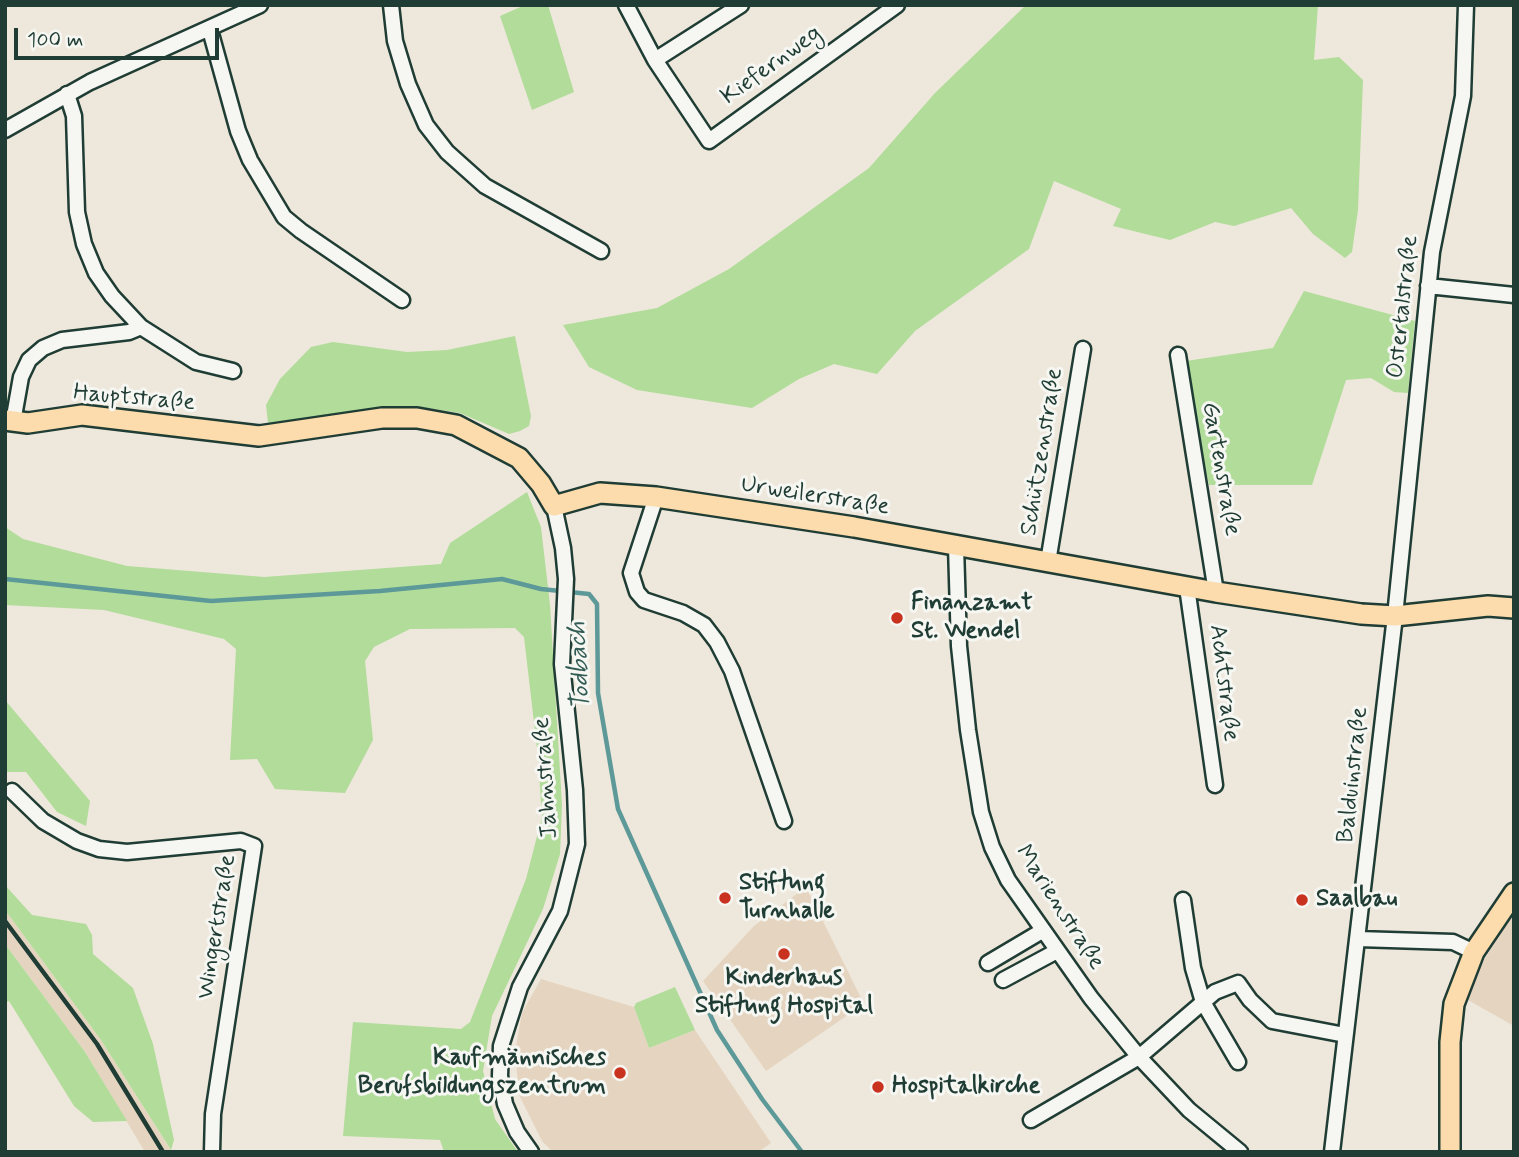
<!DOCTYPE html>
<meta charset="utf-8">
<style>
body{margin:0}
#map{position:relative;width:1519px;height:1157px;overflow:hidden;background:#eee7db;font-family:Mynerve,sans-serif}
canvas{display:block}
.frame{position:absolute;inset:0;border:7px solid #1f3d34;pointer-events:none}
.scale{position:absolute;left:14px;top:28px;width:205px;height:32px;box-sizing:border-box;border:4px solid #1f3d34;border-top:0;padding-left:9px;font-size:21px;line-height:24px;white-space:nowrap;color:#1f3d34;-webkit-text-stroke:5px #f6f6f2;paint-order:stroke}
</style>
<div id="map">
<canvas width="1519" height="1157"></canvas>
<div class="frame"></div>
<div class="scale">100 m</div>
</div>
<script>
const ctx = document.querySelector('canvas').getContext('2d');
ctx.lineJoin = 'round';
function paint(path, color) {
  ctx.fillStyle = color;
  ctx.fill(path, 'evenodd');
}
function poly(rows) {
  const path = new Path2D();
  for (const r of rows) {
    path.moveTo(r[0], r[1]);
    for (let i = 2; i < r.length; i += 2) path.lineTo(r[i], r[i + 1]);
  }
  return path;
}
function strokePath(path, color, width, dash) {
  ctx.strokeStyle = color;
  ctx.lineWidth = width;
  ctx.lineCap = dash ? 'butt' : 'round';
  ctx.setLineDash(dash || []);
  ctx.stroke(path);
}
function drawText(font, color, halo, rows, align = 'center') {
  ctx.font = font + ' Mynerve,sans-serif';
  ctx.lineWidth = 6;
  ctx.setLineDash([]);
  ctx.textBaseline = 'middle';
  ctx.strokeStyle = halo;
  ctx.fillStyle = color;
  for (const [text, x, y, turn = 0] of rows) {
    ctx.save();
    ctx.translate(x, y);
    ctx.rotate((+turn || 0) * Math.PI / 180);
    ctx.textAlign = isNaN(turn) ? turn : align;
    if (halo) ctx.strokeText(text, 0, 0);
    ctx.fillText(text, 0, 0);
    ctx.restore();
  }
}
paint(poly([
 [806,887,864,1004,766,1071,703,981,754,926],
 [5,910,101,1040,172,1152,145,1152,85,1052,5,944],
 [1514,913,1514,1026,1468,1000,1479,968],
 [541,979,634,1007,649,1048,695,1030,771,1143,758,1152,553,1152,542,1141,519,1095,515,1051,522,1013]
]), '#e5d5c0');
paint(poly([
 [525,5,548,5,574,92,532,110,500,16],
 [1026,5,1318,5,1314,60,1339,57,1363,80,1358,210,1352,252,1345,258,1313,234,1291,208,1234,226,1215,222,1170,240,1113,226,1121,209,1054,181,1029,249,915,331,877,374,834,364,799,379,752,408,637,390,589,367,563,325,657,308,729,269,869,168,935,93],
 [1304,291,1415,321,1408,393,1394,392,1371,378,1346,380,1312,485,1209,485,1184,366,1186,361,1273,348],
 [515,336,531,416,529,426,520,431,509,434,460,413,414,406,268,423,266,405,280,379,311,347,333,342,407,352,447,350],
 [527,492,541,527,550,605,562,805,560,854,543,909,492,1016,483,1071,495,1119,518,1152,444,1152,440,1140,343,1136,353,1022,461,1029,470,1022,526,879,542,817,538,757,524,637,515,628,410,629,374,647,365,661,373,740,345,793,275,789,257,759,230,760,236,649,224,639,104,610,5,605,5,527,23,539,127,566,264,577,441,564,450,543],
 [5,700,90,801,86,826,57,812,26,772,5,772],
 [5,885,32,915,86,924,92,935,93,954,133,988,153,1044,174,1140,171,1150,101,1040,5,910],
 [5,944,85,1052,127,1121,93,1122,74,1106,9,1001,5,1002],
 [675,987,695,1030,649,1048,634,1007,636,1003]
]), '#b1dc9a');
strokePath(poly([
 [5,579,211,601,380,591,502,579,541,589,589,594,597,604,598,693,618,809,717,1030,762,1099,802,1152]
]), '#5c9998', 4.5);
const minor = poly([
 [391,5,395,41,408,84,426,125,447,152,485,186,601,251],
 [626,5,655,60,709,141,897,5],
 [210,30,238,131,250,160,284,217,301,231,402,300],
 [655,60,741,5],
 [67,94,74,116,77,212,84,244,96,273,112,296,141,327,196,362,233,371],
 [5,130,90,82,260,5],
 [1428,286,1514,295],
 [1178,355,1216,592],
 [13,422,21,377,29,360,43,348,62,340,129,332,141,327],
 [656,497,631,573,637,592,644,600,683,613,704,625,717,642,732,671,784,821],
 [956,546,959,646,968,730,981,812,992,847,1008,880,1091,998,1139,1057,1189,1110,1240,1152],
 [1048,562,1083,349],
 [1187,587,1215,785],
 [12,791,43,821,77,841,99,849,127,852,241,841,254,846,213,1114,212,1152],
 [1183,900,1193,968,1203,1002,1238,1062],
 [1358,939,1453,942,1474,952],
 [988,963,1042,931],
 [1003,980,1057,951],
 [1031,1120,1139,1057,1215,992,1238,983,1250,1000,1272,1021,1345,1035],
 [531,1152,517,1132,505,1104,500,1076,501,1046,520,987,560,911,577,844,575,790,562,664,566,579,563,548,554,506],
 [1332,1152,1395,616,1432,252,1463,96,1466,5]
]);
const major = poly([
 [5,420,28,423,82,415,259,436,382,418,417,418,456,425,519,458,541,484,554,506,600,493,656,497,854,527,1216,592,1361,614,1395,616,1488,606,1514,608],
 [1450,1152,1450,1042,1454,1004,1474,952,1514,893]
]);
strokePath(minor, '#1f3d34', 19);
strokePath(major, '#1f3d34', 24);
strokePath(minor, '#f6f6f2', 14);
strokePath(major, '#fcdcac', 19);
strokePath(poly([
 [5,921,97,1044,163,1152]
]), '#1f3d34', 4.5);
for (const [x, y, r, color] of [
 [897,618,7,"#c8321e"],
 [725,898,7,"#c8321e"],
 [1302,900,7,"#c8321e"],
 [784,954,7,"#c8321e"],
 [620,1073,7,"#c8321e"],
 [878,1087,7,"#c8321e"]
]) {
  const dot = new Path2D();
  dot.arc(x, y, r, 0, 2 * Math.PI);
  ctx.fillStyle = color;
  ctx.fill(dot);
  strokePath(dot, '#f6f6f2', 2.5);
}
drawText('24px', '#1f3d34', '#f6f6f2', [
 ["Kiefernweg",772,66,-36],
 ["Ostertalstraße",1404,307,-84],
 ["Hauptstraße",134,399,5],
 ["Schützenstraße",1043,452,-81],
 ["Gartenstraße",1220,469,80],
 ["Urweilerstraße",815,497,9],
 ["Achtstraße",1223,683,83],
 ["Balduinstraße",1354,775,-84],
 ["Jahnstraße",547,778,-94],
 ["Marienstraße",1059,908,57],
 ["Wingertstraße",218,927,-81]
]);
drawText('bold 24px', '#1f3d34', '#f6f6f2', [
 ["Finanzamt",911,604],
 ["St. Wendel",911,632],
 ["Stiftung",739,884],
 ["Turnhalle",739,912],
 ["Saalbau",1316,900],
 ["Kinderhaus",784,979,"center"],
 ["Stiftung Hospital",784,1007,"center"],
 ["Kaufmännisches",606,1059,"right"],
 ["Berufsbildungszentrum",606,1087,"right"],
 ["Hospitalkirche",892,1087]
], 'left');
drawText('italic 26px', '#335c55', '#f6f6f2', [
 ["Todbach",581,666,-93]
]);
</script>
